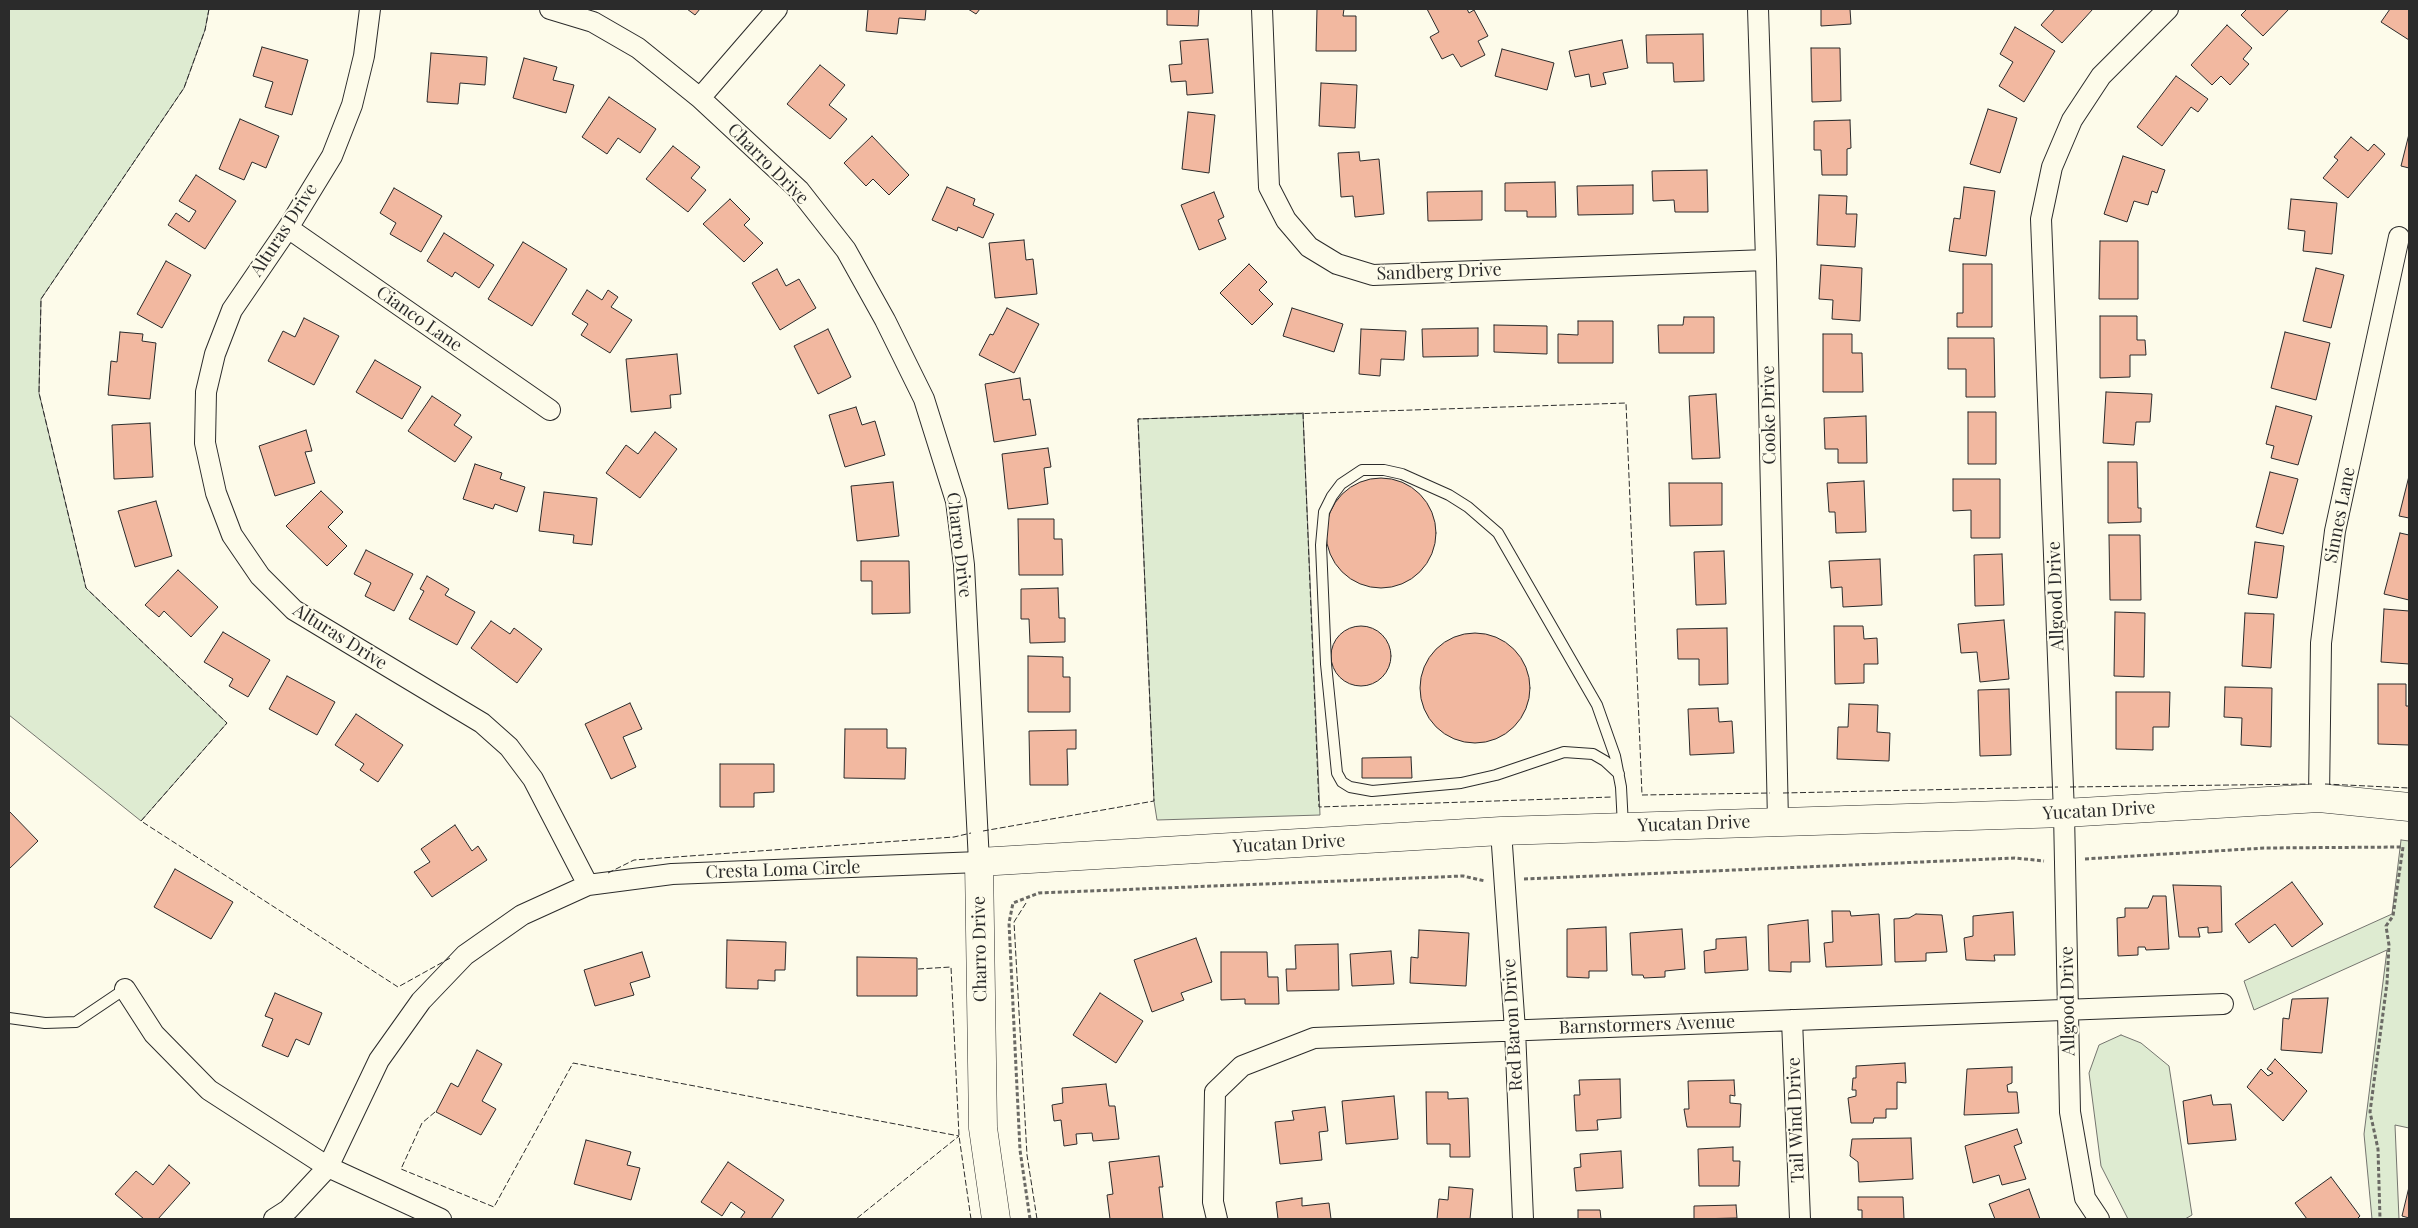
<!DOCTYPE html>
<style>
body{margin:0}
#map{position:relative;width:2418px;height:1228px;overflow:hidden;background:#fdfbea;font-family:"Playfair Display",serif}
canvas{display:block}
.frame{position:absolute;inset:0;border:10px solid #2b2b2b;pointer-events:none}
</style>
<div id="map">
<canvas width="2418" height="1228"></canvas>
<div class="frame"></div>
</div>
<script>
const ctx = document.querySelector('canvas').getContext('2d');
ctx.lineJoin = 'round';
function paint(path, color) {
  ctx.fillStyle = color;
  ctx.fill(path, 'evenodd');
}
function poly(rows) {
  const path = new Path2D();
  for (const r of rows) {
    if (r.length === 3) {
      path.moveTo(r[0] + r[2], r[1]);
      path.arc(r[0], r[1], r[2], 0, 2 * Math.PI);
      continue;
    }
    path.moveTo(r[0], r[1]);
    for (let i = 2; i < r.length; i += 2) path.lineTo(r[i], r[i + 1]);
  }
  return path;
}
function strokePath(path, color, width, dash) {
  ctx.strokeStyle = color;
  ctx.lineWidth = width;
  ctx.lineCap = dash ? 'butt' : 'round';
  ctx.setLineDash(dash || []);
  ctx.stroke(path);
}
function drawText(font, color, halo, rows, align = 'center') {
  ctx.font = font + ' "Playfair Display",serif';
  ctx.lineWidth = 4;
  ctx.setLineDash([]);
  ctx.textBaseline = 'middle';
  ctx.strokeStyle = halo;
  ctx.fillStyle = color;
  for (const [text, x, y, turn = 0] of rows) {
    ctx.save();
    ctx.translate(x, y);
    ctx.rotate((+turn || 0) * Math.PI / 180);
    ctx.textAlign = isNaN(turn) ? turn : align;
    if (halo) ctx.strokeText(text, 0, 0);
    ctx.fillText(text, 0, 0);
    ctx.restore();
  }
}
const green = poly([
 [9,9,209,9,205,30,184,88,41,299,39,393,86,588,227,723,141,821,9,715,9,9],
 [1303,413,1320,815,1157,820,1154,801,1138,419,1303,413],
 [2401,840,2409,841,2409,1128,2395,1125,2399,1219,2372,1219,2364,1134,2387,950,2254,1010,2244,981,2392,914,2401,840],
 [2121,1035,2141,1043,2169,1066,2192,1215,2185,1219,2128,1219,2101,1166,2089,1073,2099,1045,2121,1035]
]);
paint(green, '#deebd1');
strokePath(green, '#74746e', 1);
const building = poly([
 [687,9,700,9,695,15,687,9],
 [868,9,926,9,925,20,899,18,897,34,866,31,868,9],
 [968,9,980,9,976,14,968,9],
 [1167,9,1199,9,1198,26,1167,25,1167,9],
 [1317,9,1344,9,1343,16,1356,16,1356,51,1316,51,1317,9],
 [1427,9,1467,9,1469,13,1474,10,1488,36,1478,41,1485,55,1461,67,1453,54,1442,59,1430,37,1439,32,1427,9],
 [1821,9,1850,9,1851,24,1821,26,1821,9],
 [2055,9,2093,9,2062,43,2041,25,2055,9],
 [2247,9,2289,9,2263,36,2241,15,2247,9],
 [2390,9,2409,9,2409,40,2381,22,2390,9],
 [2227,25,2252,48,2243,59,2249,64,2230,85,2221,76,2212,85,2191,65,2227,25],
 [2015,27,2055,51,2024,102,1999,86,2013,62,2000,54,2015,27],
 [1703,34,1704,81,1674,82,1673,63,1647,63,1646,35,1703,34],
 [1208,39,1213,93,1187,95,1186,81,1171,82,1169,65,1182,64,1180,41,1208,39],
 [1622,40,1628,68,1603,73,1606,84,1591,87,1589,74,1575,77,1569,51,1622,40],
 [262,47,308,60,292,115,265,107,273,82,253,76,262,47],
 [1811,48,1840,48,1841,101,1812,102,1811,48],
 [1502,49,1554,63,1547,90,1495,76,1502,49],
 [431,53,487,57,485,85,460,83,458,104,427,102,431,53],
 [524,58,557,67,553,80,574,85,566,113,513,98,524,58],
 [820,65,845,85,829,105,847,119,830,139,787,104,820,65],
 [2176,76,2208,99,2198,112,2191,107,2162,146,2137,127,2176,76],
 [1321,83,1357,85,1355,128,1319,126,1321,83],
 [609,97,656,129,640,153,618,138,607,154,582,137,609,97],
 [1988,109,2017,118,2000,173,1970,164,1988,109],
 [1188,112,1215,115,1209,173,1182,169,1188,112],
 [240,119,279,136,266,168,252,162,244,180,219,169,240,119],
 [1850,120,1851,148,1847,149,1847,175,1822,175,1821,150,1814,150,1814,121,1850,120],
 [2409,134,2409,168,2401,166,2409,134],
 [872,136,909,175,889,195,873,179,866,186,844,163,872,136],
 [2351,137,2368,151,2374,144,2385,154,2348,198,2323,178,2338,160,2334,157,2351,137],
 [673,146,700,167,691,178,706,190,688,212,646,179,673,146],
 [1359,152,1360,161,1379,159,1384,214,1355,217,1353,196,1341,197,1338,153,1359,152],
 [2123,156,2165,170,2157,193,2152,191,2148,205,2134,201,2127,222,2104,214,2123,156],
 [1707,170,1708,212,1675,212,1674,200,1653,201,1652,171,1707,170],
 [196,175,236,201,205,249,168,225,176,213,189,222,196,211,179,201,196,175],
 [1555,182,1556,217,1527,217,1527,211,1505,211,1505,183,1555,182],
 [1633,185,1633,214,1578,215,1577,186,1633,185],
 [947,187,975,199,973,205,994,214,983,238,958,227,957,231,932,220,947,187],
 [1964,187,1995,191,1986,256,1949,251,1954,218,1960,219,1964,187],
 [394,188,442,216,421,252,390,234,396,223,380,213,394,188],
 [1482,191,1482,220,1428,221,1427,192,1482,191],
 [1214,192,1224,217,1218,220,1226,239,1199,250,1181,205,1214,192],
 [1819,195,1847,196,1846,214,1857,214,1855,247,1817,245,1819,195],
 [730,199,750,219,744,225,763,243,744,262,703,224,730,199],
 [2291,199,2337,203,2332,254,2303,251,2305,231,2288,229,2291,199],
 [444,233,494,265,479,288,455,272,452,277,427,261,444,233],
 [1024,240,1026,260,1033,259,1037,294,995,298,989,243,1024,240],
 [2100,241,2138,241,2138,299,2099,299,2100,241],
 [523,242,567,269,532,326,488,299,523,242],
 [166,261,191,275,162,328,137,314,166,261],
 [1249,264,1267,282,1259,290,1273,304,1252,325,1220,293,1249,264],
 [1963,264,1992,264,1992,327,1957,327,1957,313,1963,313,1963,264],
 [1821,265,1862,268,1860,321,1832,319,1833,300,1819,299,1821,265],
 [2316,268,2344,275,2331,328,2303,321,2316,268],
 [777,269,786,286,799,279,816,308,780,330,752,283,777,269],
 [587,290,602,300,608,290,618,297,611,307,632,320,610,353,581,335,588,324,572,314,587,290],
 [1007,308,1039,324,1014,373,979,355,990,334,993,335,1007,308],
 [1292,308,1343,324,1334,352,1283,336,1292,308],
 [2100,316,2137,316,2137,340,2145,340,2146,355,2130,355,2130,377,2100,378,2100,316],
 [1684,317,1714,317,1714,353,1659,353,1658,325,1683,325,1684,317],
 [304,318,339,336,314,385,268,361,283,331,295,337,304,318],
 [1578,321,1613,321,1613,363,1558,363,1558,334,1578,335,1578,321],
 [1494,325,1547,326,1547,354,1494,352,1494,325],
 [1478,328,1478,356,1423,357,1422,329,1478,328],
 [828,329,851,377,818,394,794,346,828,329],
 [1361,329,1406,331,1404,360,1381,359,1380,376,1359,374,1361,329],
 [120,332,143,334,142,341,156,343,150,399,108,395,111,361,117,362,120,332],
 [2285,332,2330,343,2316,400,2271,388,2285,332],
 [1823,334,1852,334,1852,353,1862,353,1863,392,1823,392,1823,334],
 [1948,338,1994,338,1995,397,1966,397,1966,369,1948,369,1948,338],
 [677,354,681,394,670,395,671,408,631,412,626,359,677,354],
 [375,360,421,387,402,419,356,392,375,360],
 [1020,378,1023,400,1030,399,1036,435,994,442,985,384,1020,378],
 [2106,392,2152,394,2150,422,2136,422,2134,445,2103,443,2106,392],
 [1716,394,1720,458,1692,459,1689,396,1716,394],
 [432,396,461,415,454,425,472,437,455,462,408,431,432,396],
 [2276,406,2312,416,2298,465,2271,458,2274,446,2266,444,2276,406],
 [856,407,862,425,875,421,885,455,845,467,829,415,856,407],
 [1968,412,1996,412,1996,464,1968,464,1968,412],
 [1866,416,1867,463,1838,463,1838,449,1825,449,1824,418,1866,416],
 [150,423,153,477,114,479,112,425,150,423],
 [306,430,312,451,305,452,315,483,275,496,259,446,306,430],
 [655,432,677,449,640,498,606,473,626,445,638,454,655,432],
 [1048,448,1051,467,1044,468,1048,504,1008,509,1002,454,1048,448],
 [2108,462,2137,462,2138,508,2141,508,2141,522,2108,523,2108,462],
 [475,464,502,473,500,479,525,487,517,512,495,504,493,509,463,499,475,464],
 [2270,472,2298,479,2283,534,2256,527,2270,472],
 [2409,476,2409,518,2399,516,2409,476],
 [1381,533,55],
 [1953,479,2000,479,2000,538,1971,538,1971,510,1953,511,1953,479],
 [1864,481,1866,532,1836,533,1835,512,1829,512,1827,483,1864,481],
 [893,482,899,536,857,541,851,486,893,482],
 [1669,483,1722,483,1722,525,1670,526,1669,483],
 [321,491,343,512,328,527,347,546,327,566,286,526,321,491],
 [544,492,597,498,592,545,573,543,574,535,539,531,544,492],
 [156,501,172,556,135,567,118,511,156,501],
 [1018,519,1054,519,1054,539,1062,539,1063,575,1019,575,1018,519],
 [2400,533,2409,535,2409,600,2384,594,2400,533],
 [2109,535,2140,535,2141,600,2110,600,2109,535],
 [2255,542,2284,546,2277,598,2248,594,2255,542],
 [366,550,413,574,394,611,365,596,371,583,354,574,366,550],
 [1724,551,1726,604,1696,605,1694,552,1724,551],
 [2002,554,2004,605,1975,606,1974,555,2002,554],
 [1880,559,1882,605,1843,607,1842,587,1831,588,1829,561,1880,559],
 [861,561,909,561,910,613,872,614,872,581,861,581,861,561],
 [178,570,218,607,191,637,164,611,159,617,145,605,178,570],
 [427,576,449,589,445,595,475,612,457,645,409,619,424,591,420,589,427,576],
 [1058,588,1059,618,1065,618,1065,642,1030,643,1029,619,1021,619,1021,589,1058,588],
 [2384,609,2409,611,2409,664,2381,662,2384,609],
 [2115,612,2145,613,2144,677,2114,676,2115,612],
 [2245,613,2274,614,2271,668,2242,666,2245,613],
 [2004,620,2009,679,1980,682,1977,652,1961,653,1958,624,2004,620],
 [491,621,510,634,514,628,542,649,517,683,471,648,491,621],
 [1361,656,30],
 [1834,626,1863,626,1864,639,1877,638,1878,664,1864,664,1864,683,1835,684,1834,626],
 [1727,628,1728,684,1699,685,1699,659,1678,659,1677,629,1727,628],
 [223,632,270,660,248,697,229,686,233,679,204,662,223,632],
 [1475,688,55],
 [1028,656,1063,657,1063,677,1070,677,1070,712,1028,712,1028,656],
 [287,676,335,702,317,735,269,709,287,676],
 [2378,684,2406,684,2406,706,2409,706,2409,745,2378,744,2378,684],
 [2225,687,2272,688,2271,747,2241,745,2242,718,2224,717,2225,687],
 [2009,689,2011,755,1980,756,1978,690,2009,689],
 [2116,692,2170,692,2169,727,2153,727,2153,750,2116,749,2116,692],
 [630,703,642,729,623,737,636,767,611,779,585,724,630,703],
 [1849,704,1878,705,1877,732,1890,733,1889,761,1837,759,1838,727,1848,727,1849,704],
 [1718,708,1719,722,1732,721,1734,753,1690,755,1688,709,1718,708],
 [356,714,403,745,378,782,360,770,364,764,335,745,356,714],
 [845,729,887,729,887,748,906,748,905,779,844,778,845,729],
 [1076,730,1076,749,1067,749,1068,785,1030,785,1029,731,1076,730],
 [1411,757,1412,778,1362,778,1362,758,1411,757],
 [720,764,774,764,774,792,754,793,754,807,720,807,720,764],
 [9,811,38,841,9,869,9,811],
 [455,825,472,851,478,846,487,860,432,897,414,872,430,862,421,849,455,825],
 [175,869,233,902,211,939,154,907,175,869],
 [2292,882,2323,924,2292,947,2275,924,2249,943,2235,924,2292,882],
 [2173,885,2221,886,2222,932,2208,933,2208,927,2198,928,2200,937,2179,937,2173,885],
 [2153,896,2166,896,2169,949,2146,950,2145,947,2138,947,2138,955,2118,956,2117,918,2125,917,2125,908,2148,908,2153,896],
 [1832,911,1850,911,1851,916,1879,914,1882,965,1826,967,1824,943,1833,942,1832,911],
 [2013,912,2015,955,1994,955,1995,961,1966,960,1964,938,1973,936,1973,916,2013,912],
 [1916,914,1942,915,1947,952,1926,953,1926,961,1895,962,1894,919,1909,918,1916,914],
 [1808,920,1810,962,1791,962,1791,972,1769,971,1768,925,1808,920],
 [1606,927,1607,971,1589,971,1589,978,1567,977,1567,929,1606,927],
 [1682,929,1685,969,1665,971,1665,977,1644,978,1643,975,1632,975,1630,933,1682,929],
 [1419,930,1469,933,1466,986,1410,983,1411,957,1418,958,1419,930],
 [1746,937,1748,970,1705,973,1704,951,1716,949,1716,939,1746,937],
 [1196,938,1212,982,1181,993,1184,1000,1152,1012,1134,960,1196,938],
 [727,940,786,942,785,970,775,970,775,981,758,980,758,989,726,988,727,940],
 [1338,944,1339,990,1287,991,1286,969,1296,969,1295,945,1338,944],
 [1391,951,1394,984,1352,986,1350,954,1391,951],
 [642,952,650,977,630,983,634,995,595,1006,584,970,642,952],
 [1221,952,1267,952,1268,977,1278,977,1279,1004,1245,1004,1245,999,1221,1000,1221,952],
 [857,957,917,958,917,996,857,996,857,957],
 [275,993,322,1013,309,1045,296,1039,288,1057,262,1046,273,1019,265,1016,275,993],
 [1100,993,1143,1021,1116,1063,1073,1035,1100,993],
 [2328,998,2322,1053,2281,1050,2283,1018,2289,1019,2292,999,2328,998],
 [477,1050,502,1064,482,1101,496,1109,481,1135,436,1112,451,1083,458,1087,477,1050],
 [2275,1059,2307,1091,2283,1121,2247,1087,2261,1069,2268,1076,2273,1073,2267,1069,2275,1059],
 [1905,1063,1906,1083,1897,1082,1897,1109,1886,1109,1886,1118,1874,1118,1873,1123,1851,1123,1848,1098,1856,1096,1856,1090,1852,1090,1853,1078,1856,1078,1856,1066,1905,1063],
 [2012,1067,2012,1083,2007,1085,2008,1092,2017,1092,2019,1113,1964,1115,1967,1069,2012,1067],
 [1620,1079,1621,1118,1597,1120,1598,1130,1576,1131,1574,1095,1580,1095,1579,1080,1620,1079],
 [1734,1080,1735,1096,1730,1095,1730,1103,1741,1104,1740,1127,1687,1127,1684,1109,1689,1109,1688,1081,1734,1080],
 [1106,1084,1109,1106,1115,1106,1119,1139,1093,1141,1092,1133,1076,1134,1077,1144,1064,1146,1061,1120,1054,1121,1052,1105,1063,1103,1062,1088,1106,1084],
 [1426,1092,1448,1092,1448,1099,1468,1098,1470,1157,1450,1157,1450,1144,1427,1144,1426,1092],
 [2211,1095,2213,1105,2231,1104,2236,1140,2188,1144,2183,1101,2211,1095],
 [1394,1096,1398,1139,1346,1144,1342,1101,1394,1096],
 [1325,1107,1328,1131,1319,1132,1322,1160,1280,1164,1275,1122,1294,1120,1292,1111,1325,1107],
 [2017,1129,2022,1143,2014,1146,2026,1179,2002,1185,1999,1175,1973,1183,1965,1146,2017,1129],
 [1911,1138,1913,1179,1859,1182,1858,1162,1850,1156,1852,1139,1911,1138],
 [586,1140,631,1152,627,1165,640,1168,631,1200,574,1184,586,1140],
 [1733,1147,1733,1161,1740,1161,1739,1186,1699,1186,1698,1149,1733,1147],
 [1621,1151,1623,1188,1576,1191,1574,1168,1581,1167,1580,1154,1621,1151],
 [1159,1156,1163,1187,1159,1187,1163,1219,1110,1219,1107,1195,1113,1194,1109,1162,1159,1156],
 [728,1162,784,1200,771,1219,740,1219,745,1212,731,1202,722,1216,701,1202,728,1162],
 [169,1165,190,1183,158,1219,144,1219,115,1194,136,1171,153,1185,169,1165],
 [2331,1177,2360,1216,2357,1219,2307,1219,2295,1203,2331,1177],
 [1449,1187,1473,1189,1470,1219,1437,1219,1439,1199,1448,1200,1449,1187],
 [2409,1187,2409,1218,2402,1216,2409,1187],
 [2029,1189,2040,1219,1995,1219,1989,1204,2029,1189],
 [1858,1197,1903,1197,1904,1219,1862,1219,1862,1210,1858,1210,1858,1197],
 [1302,1198,1302,1206,1329,1203,1331,1219,1278,1219,1276,1202,1302,1198],
 [1736,1205,1737,1218,1694,1219,1694,1206,1736,1205],
 [1578,1210,1600,1210,1601,1219,1612,1219,1578,1219,1578,1210]
]);
paint(building, '#f2b8a0');
strokePath(building, '#2b2b2b', 1);
const lane = poly([
 [1619,774,1605,761,1593,754,1564,752,1496,775,1461,783,1372,791,1350,787,1342,782,1337,773,1326,664,1321,545,1324,512,1332,496,1341,484,1362,470,1384,470,1402,474,1449,495,1468,507,1498,533,1597,705,1615,756,1621,787,1623,826],
 [9,1018,45,1023,76,1022,125,989]
]);
const street = poly([
 [370,9,364,56,352,105,332,156,288,228,232,310,215,354,206,392,205,443,216,493,232,535,260,576,294,610,482,723,509,747,533,779,588,885],
 [1262,9,1269,187,1286,220,1309,247,1337,264,1373,275,1766,260],
 [1758,9,1766,260,1778,821],
 [700,98,777,9],
 [288,228,550,410],
 [2319,798,2321,643,2335,531,2399,237],
 [1501,831,1515,1030,1523,1219],
 [125,989,154,1034,209,1090,328,1167,441,1219],
 [1792,1020,1800,1219],
 [274,1219,288,1210,328,1167,379,1060,421,1001,465,955,522,915,588,885,672,874,979,862,964,565,956,501,924,399,885,320,846,250,799,190,700,98,638,48,593,22,550,9],
 [1217,1219,1213,1202,1215,1092,1242,1066,1314,1038,2223,1004],
 [2099,1219,2085,1198,2070,1112,2064,813,2041,219,2052,167,2072,120,2101,76,2168,9]
]);
const secondary = poly([
 [996,1219,983,1128,979,862,1501,831,2064,813,2319,798,2409,807]
]);
strokePath(lane, '#2b2b2b', 12);
strokePath(street, '#2b2b2b', 22);
strokePath(secondary, '#2b2b2b', 29);
strokePath(poly([
 [2085,859,2264,848,2403,847,2393,916,2386,926,2389,945,2387,983,2370,1112,2378,1149,2380,1219],
 [1524,879,2015,858,2044,861],
 [1030,1219,1020,1150,1009,923,1013,903,1039,893,1463,876,1485,881]
]), '#6a6964', 3, [4, 2.5]);
strokePath(lane, '#fdfbea', 10);
strokePath(street, '#fdfbea', 20);
strokePath(secondary, '#fdfbea', 28);
strokePath(poly([
 [209,9,205,30,184,88,41,299,39,393,86,588,227,723,141,821,398,987,452,957],
 [1303,413,1319,807,1612,797],
 [2325,784,2409,788],
 [2070,787,2312,784],
 [1783,793,2058,787],
 [983,831,1154,801,1138,419,1626,403,1642,795,1770,793],
 [608,873,634,860,954,837,971,833],
 [1026,903,1014,922,1027,1155,1037,1219],
 [918,969,951,967,959,1136,971,1219],
 [435,1112,422,1123,401,1169,494,1207,573,1063,959,1136,856,1219]
]), '#2b2b2b', 1, [6, 2.5]);
drawText('18px', '#2b2b2b', '#fdfbea', [
 ["Charro Drive",768,164,45],
 ["Alturas Drive",284,230,-57],
 ["Sandberg Drive",1439,272,-2],
 ["Cianco Lane",419,319,35],
 ["Cooke Drive",1769,415,-91],
 ["Sinnes Lane",2340,515,-79],
 ["Charro Drive",959,545,83],
 ["Allgood Drive",2056,596,-92],
 ["Alturas Drive",340,637,32],
 ["Yucatan Drive",2099,811,-3],
 ["Yucatan Drive",1694,824,-2],
 ["Yucatan Drive",1289,844,-3],
 ["Cresta Loma Circle",783,870,-2],
 ["Charro Drive",980,949,-91],
 ["Allgood Drive",2068,1001,-91],
 ["Red Baron Drive",1513,1025,-93],
 ["Barnstormers Avenue",1647,1025,-2],
 ["Tail Wind Drive",1796,1120,-92]
]);
</script>
